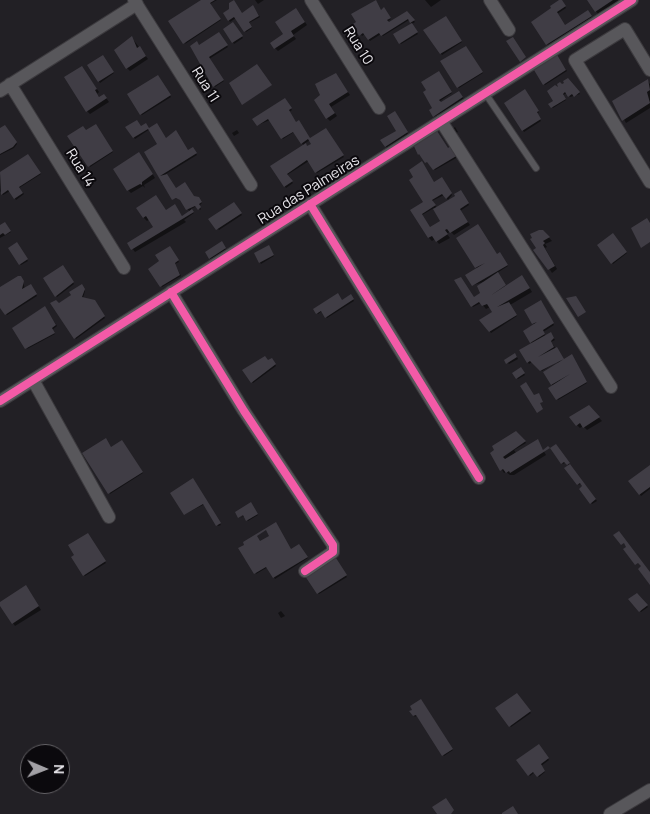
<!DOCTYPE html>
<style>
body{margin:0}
#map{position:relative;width:650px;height:814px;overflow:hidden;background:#222025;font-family:Manrope,sans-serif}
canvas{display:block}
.north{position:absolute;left:20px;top:744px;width:50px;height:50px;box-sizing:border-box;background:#0b090d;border:1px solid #636165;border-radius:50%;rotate:91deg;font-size:14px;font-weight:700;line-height:20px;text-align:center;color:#e7e5ea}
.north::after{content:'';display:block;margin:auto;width:18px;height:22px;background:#a2a0a5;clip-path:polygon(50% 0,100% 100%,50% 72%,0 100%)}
</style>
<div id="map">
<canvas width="650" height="814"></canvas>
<div class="north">N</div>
</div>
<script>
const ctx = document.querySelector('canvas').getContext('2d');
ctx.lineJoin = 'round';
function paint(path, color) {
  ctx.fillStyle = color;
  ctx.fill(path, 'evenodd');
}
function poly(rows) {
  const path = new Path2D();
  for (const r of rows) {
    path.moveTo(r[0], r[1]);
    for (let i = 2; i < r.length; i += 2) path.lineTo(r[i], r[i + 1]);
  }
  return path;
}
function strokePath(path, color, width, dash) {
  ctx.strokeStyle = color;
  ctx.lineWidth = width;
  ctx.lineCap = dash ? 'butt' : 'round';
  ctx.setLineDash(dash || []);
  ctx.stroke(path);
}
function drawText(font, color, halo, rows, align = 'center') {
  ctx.font = font + ' Manrope,sans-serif';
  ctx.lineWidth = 4;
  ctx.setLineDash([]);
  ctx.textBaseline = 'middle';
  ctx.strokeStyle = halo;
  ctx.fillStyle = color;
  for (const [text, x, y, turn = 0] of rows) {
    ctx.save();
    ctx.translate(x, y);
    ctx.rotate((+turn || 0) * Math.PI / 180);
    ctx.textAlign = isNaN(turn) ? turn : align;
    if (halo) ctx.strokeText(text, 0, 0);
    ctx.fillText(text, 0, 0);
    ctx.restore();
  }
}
paint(poly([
 [203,0,217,0,210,4,221,20,185,44],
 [255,0,264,0,258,4],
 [425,0,441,0,431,7],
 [588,0,618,0,618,1,598,14],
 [562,1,566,8,557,14,565,26,589,13,592,17,548,45,532,22],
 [254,8,260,17,249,23,252,28,246,32,236,18,230,22,225,14,242,14],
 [385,10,391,19,388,21,389,24,406,12,415,22,412,24,418,34,401,44,395,35,412,24,409,20,383,36,381,34,370,41,365,34,362,36,355,25],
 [299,13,307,25,293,35,296,39,278,51,275,48],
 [447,19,462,42,442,55,426,32],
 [234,24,243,38,234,44,233,42],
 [220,35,228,47,209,59,224,81,215,87,199,46],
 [132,38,148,59,130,71,127,68],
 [467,48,483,73,459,88,458,87],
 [556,56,567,71,545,85,544,84],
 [104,58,114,73,100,83,88,65],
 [84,70,99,92,97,94,100,98,104,95,109,102,90,114,87,111],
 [440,73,452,93,440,101,441,104,460,93,464,99,435,117],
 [159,77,171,97,142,115,141,114],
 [338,78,350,95,331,107,337,116,330,121,327,118,322,96],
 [568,79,580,94,570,97,567,93,563,95,566,100,553,108,550,104,555,101],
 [647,81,650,84,650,108,626,123,614,101],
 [526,92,539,112,537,114,541,121,524,132,506,103],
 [286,101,292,110,289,112,296,124,310,139,327,131,344,157,317,173,309,161,287,175,293,183,286,188,271,166,304,146,294,132,283,139,270,120,258,125],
 [310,140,313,144,307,147,304,144],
 [396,114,408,134,387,148,382,141,397,131],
 [137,121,141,127,146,125,149,129,157,125,166,140,176,132,188,152,194,150,197,155,166,174,176,190,185,184,194,198,199,198,202,203,199,206,201,209,200,210,197,206,191,209,194,213,184,220,186,222,135,252,129,244,155,227,150,219,147,221,144,218,138,208,156,196,166,211,174,206,183,217,190,212,181,200,178,198,173,199,146,152,159,144,150,129,135,139,127,127],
 [6,127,17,144,14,148,0,155,0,129],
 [97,127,113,152,90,167,86,132],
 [455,127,458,132,449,137,446,133],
 [237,130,239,133,234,136,232,133],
 [448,149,458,157,435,170,417,151],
 [28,155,41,174,19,188,24,194,16,200,10,191,3,195,0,191,0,175],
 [142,157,155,178,144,185,145,188,143,186,131,193,128,190],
 [443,180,452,195,448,200,444,195,432,201,437,208,462,192,469,205,460,211,470,225,454,235,450,231,447,234,450,238,439,244,435,239,432,241,429,238,412,210,425,202,434,183],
 [434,208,442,221,430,228,422,215],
 [235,204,242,215,219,230,210,220],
 [6,225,11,232,0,238,0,227],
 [544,232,552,241,545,244,547,247,545,248,557,269,552,273,537,249],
 [613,235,627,253,613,264,599,245],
 [222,244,226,250,211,259,210,258],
 [18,245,28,261,21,265,20,264],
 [270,248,274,256,261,264,255,254],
 [171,249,179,262,175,264,181,276,162,287,160,262],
 [497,255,501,255,508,266,497,273,506,286,525,280,532,292,510,305,517,316,491,333,481,320,493,312,490,307,486,309,481,303,473,307,456,281,474,298,482,293,484,282,473,285,478,269,476,267],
 [64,268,74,284,57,297,45,279],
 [22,279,25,289,32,286,37,296,7,315,0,305,0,289],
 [82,286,85,291,83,298,96,303,105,318,76,339,59,305],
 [352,297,354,301,327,318,322,311,318,314,315,309],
 [542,302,554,325,543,332,546,336,551,335,555,340,551,342,564,360,573,357,587,383,558,400,552,384,559,364,557,362,542,371,532,362,529,364,521,351,533,344,531,342,535,325,533,323],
 [46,309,57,326,52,330,55,334,27,349],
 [516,355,518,359,509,364,505,360],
 [273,360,276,366,253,383,252,382],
 [522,370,525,375,518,379,517,378],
 [589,407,602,421,587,430,583,426,580,428,577,425],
 [523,438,526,443,514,450,517,454,538,441,546,455,514,475,510,475,506,472,504,473,491,453],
 [123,443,143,473,110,494,111,448],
 [556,446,597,501,592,504,581,489,584,487,581,483,579,485,566,469,570,466,566,462,563,464,552,448],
 [650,467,650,489,641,496,630,481],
 [194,481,221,525,218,526,205,504,185,514],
 [252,505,258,515,248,521,245,516,240,518,249,513],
 [89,536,106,563,85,576,84,575],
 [271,536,291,551,300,547,308,558,275,579,268,567,256,574,260,543],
 [336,561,347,577,319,594,318,593],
 [29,590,41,610,15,626,0,604],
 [637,594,648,607,641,612,630,600],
 [281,611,285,616,281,618,278,613],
 [517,695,531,713,511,727,496,708],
 [422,701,453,750,444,756,417,715,415,717,411,712],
 [539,745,549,760,541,766,545,772,539,777,535,772,530,776,518,760]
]), '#0007');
paint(poly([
 [201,0,215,0,210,3,221,19,183,44,168,21],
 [234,0,242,13,253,5,259,16,249,22,252,27,244,32,234,17,228,21,223,13,229,9,229,3],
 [376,0,381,10,384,7,391,18,387,20,389,22,407,11,415,20,410,23,408,19,381,36,379,33,368,40,363,33,359,36,353,24,356,22,351,14],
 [559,0,562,0,566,6,557,12,565,25,588,10,592,16,546,45,531,22,551,8,550,6],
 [587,0,613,0,595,12],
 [296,8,305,22,291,31,294,36,274,49,270,43,283,34,275,22],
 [446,16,462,41,440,54,423,30],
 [233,22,243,36,232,43,223,29],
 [412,23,418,32,399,44,393,34],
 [219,32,228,45,209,57,224,80,213,87,190,46,197,41,199,45],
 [132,36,137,48,140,46,146,56,126,69,114,50],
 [513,37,526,57,520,62,506,41],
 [466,46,483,72,457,88,440,61],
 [556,53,566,70,543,85,534,70],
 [103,55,114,72,98,82,87,65],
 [257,64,272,85,242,105,229,83],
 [82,66,97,89,95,90,99,97,104,94,107,98,86,112,64,77],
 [439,71,452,92,439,100,441,102,459,91,463,97,433,117,429,110,432,108,423,92,426,90,421,82],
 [336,73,348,92,329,104,335,113,326,119,314,100,320,95,315,84],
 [158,75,171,95,140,115,127,94],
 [568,78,580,92,574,97,572,94,568,97,565,92,563,94,566,99,551,108,548,104,553,101,547,91,555,85,558,87,557,84,560,82,562,84,564,83,563,81],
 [648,79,650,90,647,92,650,103,622,121,612,101],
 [525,89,539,111,537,112,541,119,522,131,504,103],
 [285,98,292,108,289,110,296,122,299,120,310,138,326,128,344,155,315,173,307,160,287,174,293,181,284,187,270,166,306,143,307,146,311,144,308,139,301,144,293,132,281,139,268,119,257,126,252,119],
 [395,111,408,132,385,147,380,140,396,131,387,116],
 [137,120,141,126,146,123,149,128,157,123,166,138,176,130,188,150,193,147,197,153,160,176,167,174,176,188,185,182,194,196,199,197,202,202,199,204,201,207,198,210,195,206,186,210,180,200,176,198,172,200,144,152,157,144,148,129,133,138,125,127],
 [96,124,113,151,88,167,67,136,83,126,86,130],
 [5,125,17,142,13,147,0,154,0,128],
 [437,131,448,148,452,145,458,155,433,170,427,162,425,163,419,154,418,155,413,144],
 [139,152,153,174,142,182,142,185,140,184,127,191,113,169],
 [28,154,41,173,19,187,23,193,14,199,8,190,1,195,0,172],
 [422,161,434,182,442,177,452,193,446,199,442,194,432,200,436,205,422,214,430,227,440,221,433,209,455,196,454,194,461,190,469,203,460,209,468,222,450,233,447,229,445,230,448,234,436,242,432,236,428,238,410,210,423,202,409,180,413,177,409,170],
 [156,195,166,210,175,204,182,216,192,209,194,212,131,250,127,243,153,227,146,216,143,218,136,208],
 [234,202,242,213,216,230,208,219],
 [647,218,650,223,650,242,641,248,631,228],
 [5,222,11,231,5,235,3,233,0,235,0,225],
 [478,224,497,254,500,252,508,265,472,286,465,275,485,263,475,268,456,238],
 [539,230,543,230,550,237,543,241,545,243,543,245,555,266,548,270,533,250,536,248,530,239,532,238,530,234],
 [613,233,627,252,611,264,597,245],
 [222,241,226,248,209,259,205,252],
 [17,242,28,259,19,265,8,248],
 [269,245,274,255,259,263,254,253],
 [170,246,179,260,175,263,180,275,160,287,148,269,159,261,155,255],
 [63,265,74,282,55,297,43,278],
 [498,272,506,285,490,296,522,275,530,288,497,307,509,302,517,315,489,332,479,320,492,312,487,304,482,306,479,302,471,307,454,280,461,277,474,297,480,293,477,286],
 [18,276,21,276,24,281,22,289,31,284,37,294,5,315,0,308,0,287],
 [82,284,85,289,82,297,95,300,105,316,74,339,50,303,56,300,59,303,71,295,69,292],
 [338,293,342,300,351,294,354,299,325,318,321,311,316,314,313,309],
 [576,296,586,312,578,317,566,298],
 [541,300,554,323,543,330,545,334,530,343,523,331,537,322,532,324,524,310],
 [45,306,56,325,52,328,55,333,25,349,12,328],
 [551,332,554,338,551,341,554,347,538,357,557,347,564,359,540,371,530,361,527,363,519,350],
 [515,353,517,357,506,364,504,360],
 [572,354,587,382,556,400,548,388,570,374,551,385,543,372],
 [265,356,268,360,272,358,276,364,251,383,242,370],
 [521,367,525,373,516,379,512,373],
 [526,382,534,395,539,393,543,402,540,403,543,409,537,413,520,386],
 [589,405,600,417,583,428,580,423,576,426,569,417],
 [516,431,526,441,503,457,505,459,538,439,543,450,548,446,550,448,510,473,509,471,506,473,503,469,500,471,490,453,494,450,492,446],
 [106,438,111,447,122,440,143,472,108,494,82,453],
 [556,444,570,463,567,465,564,462,561,464,550,448],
 [570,464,596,499,590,504,579,489,582,486,580,483,577,485,564,468],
 [650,465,650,487,639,495,628,481],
 [193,478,221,523,216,526,203,504,184,515,170,493],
 [251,502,258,514,246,521,243,515,238,518,235,512],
 [276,522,291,549,299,544,308,557,273,578,266,567,254,574,238,548,244,545,243,542],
 [266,530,269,536,260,541,257,536],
 [619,531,650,572,650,585,638,569,641,566,638,563,635,565,623,549,626,547,624,543,621,545,613,535],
 [88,533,106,561,83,576,71,557,74,555,68,545],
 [336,558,347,575,317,594,305,576],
 [26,585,39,606,12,624,0,606,0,602],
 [637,593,648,605,639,612,628,599],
 [517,693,531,711,509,727,495,708],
 [421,699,453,749,442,756,416,715,413,716,409,711,412,710,410,706],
 [539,744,549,758,541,764,545,771,537,777,533,772,528,776,516,760],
 [446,798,454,810,451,814,437,814,432,807],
 [513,806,518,814,502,814,502,813]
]), '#403d45');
const service = poly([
 [485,93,536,168]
]);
const minor = poly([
 [134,0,251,185],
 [311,0,379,108],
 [490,0,509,30],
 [650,70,625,29,575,60,650,182],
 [10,84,124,268],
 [0,91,137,4],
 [441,121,611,387],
 [310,204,479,478],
 [171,292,244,411,333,545,333,552,305,571],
 [33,380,109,517],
 [0,401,632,0],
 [610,814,650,790]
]);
strokePath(service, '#3c3a3e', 8);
strokePath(minor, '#3c3a3e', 14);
strokePath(service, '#58575b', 6);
strokePath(minor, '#58575b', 12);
strokePath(poly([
 [310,204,479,478],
 [171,292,244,411,333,545,333,552,305,571],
 [0,401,632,0]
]), '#f35aa7', 8);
drawText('14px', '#e7e5ea', '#0b090d', [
 ["Rua 10",358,46,58],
 ["Rua 11",205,85,58],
 ["Rua 14",80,168,58],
 ["Rua das Palmeiras",309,190,-32]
]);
</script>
